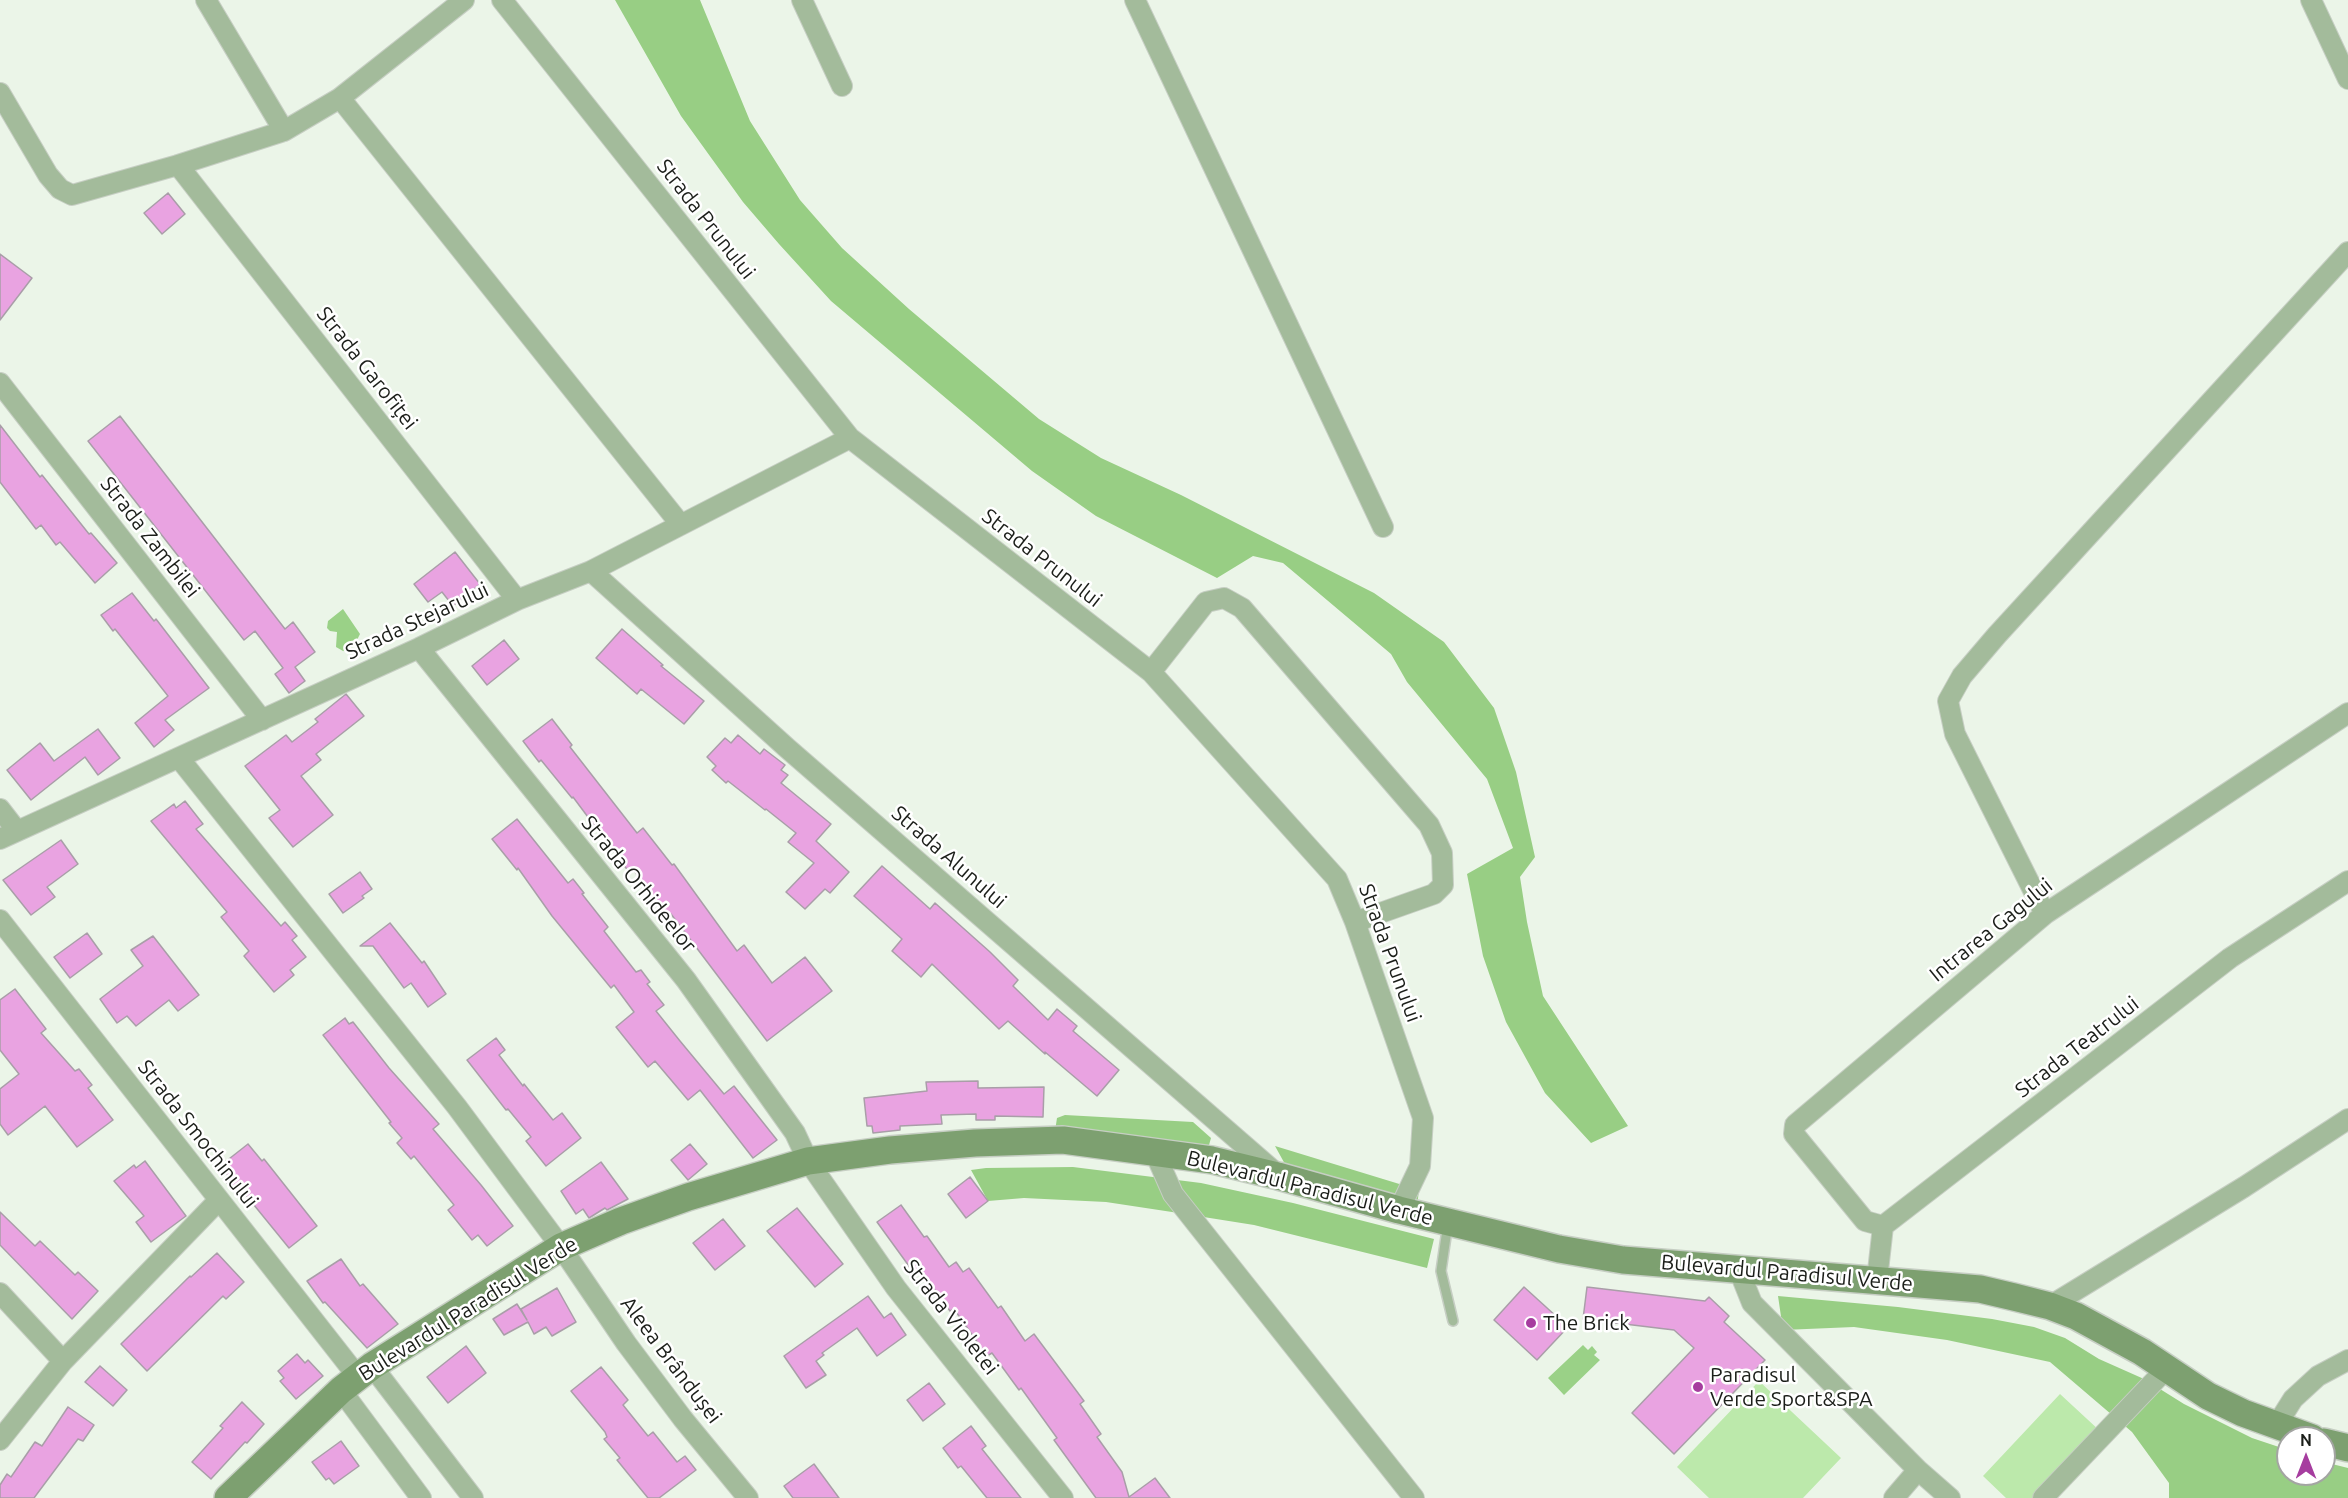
<!DOCTYPE html>
<meta charset="utf-8">
<style>
body{margin:0}
#map{position:relative;width:2348px;height:1498px;overflow:hidden;background:#ebf5e8;font-family:Ubuntu,sans-serif}
canvas{display:block}
.north{position:absolute;left:2276px;top:1426px;width:60px;height:60px;box-sizing:border-box;background:#fff;border:2px solid #a4a5a3;border-radius:50%;rotate:0deg;font-size:16px;font-weight:700;line-height:24px;text-align:center;color:#1b1e19}
.north::after{content:'';display:block;margin:auto;width:21px;height:27px;background:#a63d9f;clip-path:polygon(50% 0,100% 100%,50% 72%,0 100%)}
</style>
<div id="map">
<canvas width="2348" height="1498"></canvas>
<div class="north">N</div>
</div>
<script>
const ctx = document.querySelector('canvas').getContext('2d');
ctx.lineJoin = 'round';
function paint(path, color) {
  ctx.fillStyle = color;
  ctx.fill(path, 'evenodd');
}
function poly(rows) {
  const path = new Path2D();
  for (const r of rows) {
    path.moveTo(r[0], r[1]);
    for (let i = 2; i < r.length; i += 2) path.lineTo(r[i], r[i + 1]);
  }
  return path;
}
function strokePath(path, color, width, dash) {
  ctx.strokeStyle = color;
  ctx.lineWidth = width;
  ctx.lineCap = dash ? 'butt' : 'round';
  ctx.setLineDash(dash || []);
  ctx.stroke(path);
}
function drawText(font, color, halo, rows, align = 'center') {
  ctx.font = font + ' Ubuntu,sans-serif';
  ctx.lineWidth = 5;
  ctx.setLineDash([]);
  ctx.textBaseline = 'middle';
  ctx.strokeStyle = halo;
  ctx.fillStyle = color;
  for (const [text, x, y, turn = 0] of rows) {
    ctx.save();
    ctx.translate(x, y);
    ctx.rotate((+turn || 0) * Math.PI / 180);
    ctx.textAlign = isNaN(turn) ? turn : align;
    if (halo) ctx.strokeText(text, 0, 0);
    ctx.fillText(text, 0, 0);
    ctx.restore();
  }
}
paint(poly([
 [1759,1381,1841,1458,1803,1498,1709,1498,1677,1467],
 [2060,1394,2100,1431,2037,1498,2006,1498,1983,1476]
]), '#bce9ab');
paint(poly([
 [615,0,700,0,750,121,800,200,842,248,909,309,1039,419,1101,458,1181,495,1374,593,1444,642,1494,708,1516,772,1535,857,1520,877,1527,922,1543,996,1628,1126,1591,1143,1545,1093,1506,1022,1483,956,1467,874,1513,848,1487,779,1407,682,1391,654,1283,563,1253,556,1217,578,1096,516,1032,471,831,301,779,244,743,202,681,116],
 [1065,1115,1193,1122,1211,1138,1207,1152,1055,1131,1057,1118],
 [1275,1146,1419,1190,1416,1215,1291,1175],
 [1073,1167,1201,1183,1293,1203,1434,1239,1427,1268,1254,1225,1172,1212,1106,1202,1024,1198,988,1201,971,1170,986,1168],
 [1778,1296,1898,1307,1992,1319,2034,1327,2065,1338,2099,1359,2144,1379,2184,1404,2252,1438,2288,1450,2288,1474,2324,1474,2324,1462,2348,1468,2348,1498,2169,1498,2169,1483,2132,1432,2050,1362,1947,1340,1854,1327,1783,1330]
]), '#98ce84');
paint(poly([
 [343,609,360,634,351,652,343,651,336,647,337,632,330,631,327,628,328,621],
 [1583,1345,1588,1350,1592,1346,1597,1352,1594,1355,1600,1360,1564,1395,1548,1378]
]), '#9ad187');
const building = poly([
 [168,193,185,214,162,234,144,213,168,193],
 [0,254,32,278,0,320,0,254],
 [120,416,285,629,293,622,315,652,295,667,305,681,289,693,275,674,283,668,255,631,244,640,88,441,120,416],
 [0,425,40,477,42,475,89,534,91,533,117,563,95,583,60,542,56,545,41,525,36,529,0,482,0,425],
 [455,552,480,584,453,606,442,592,428,602,414,584,455,552],
 [132,593,154,621,156,619,209,688,165,720,174,730,154,747,135,723,168,696,115,629,113,631,101,615,132,593],
 [622,629,663,665,661,666,704,701,684,724,641,689,637,694,596,658,622,629],
 [504,640,519,659,487,685,472,666,504,640],
 [346,694,364,716,316,754,321,760,301,776,333,815,293,847,269,818,280,810,245,766,286,735,292,742,318,722,315,719,346,694],
 [552,719,572,745,570,747,637,833,643,828,672,865,674,864,737,951,744,945,772,983,805,957,832,991,767,1041,671,914,667,916,633,869,629,872,573,797,572,798,541,760,539,762,523,741,552,719],
 [98,729,120,758,98,775,85,757,31,800,7,770,40,743,54,761,98,729],
 [738,735,760,754,764,749,785,765,781,770,788,775,781,783,831,824,816,841,849,872,830,893,825,889,805,909,786,892,814,863,788,842,796,833,766,809,765,810,728,781,726,783,712,770,716,766,707,757,725,738,731,743,738,735],
 [185,801,203,824,196,829,281,926,285,922,297,936,292,940,306,957,290,970,294,975,274,992,244,956,249,951,221,917,227,912,151,821,174,804,176,808,185,801],
 [517,819,568,883,573,879,584,893,582,894,608,927,604,931,636,972,641,970,650,982,647,984,664,1005,656,1011,680,1041,724,1094,734,1086,777,1140,753,1158,700,1090,688,1100,655,1061,648,1067,616,1027,634,1012,614,985,611,988,552,916,518,868,517,870,492,839,517,819],
 [61,840,78,864,47,887,55,897,31,915,3,880,61,840],
 [882,866,930,909,935,903,990,952,1018,980,1013,986,1048,1020,1057,1009,1077,1026,1073,1031,1119,1070,1097,1096,1045,1052,1045,1054,1008,1021,999,1029,932,964,921,977,892,951,902,939,854,896,882,866],
 [360,872,372,889,362,896,364,898,343,913,329,894,360,872],
 [390,923,422,963,424,961,446,994,428,1007,411,983,404,988,373,946,360,946,390,923],
 [87,933,102,954,70,978,54,957,87,933],
 [153,936,199,995,178,1011,169,1000,136,1026,127,1016,117,1023,100,999,143,966,131,950,153,936],
 [15,989,46,1029,41,1033,75,1071,79,1069,92,1085,88,1088,113,1120,77,1147,45,1106,8,1135,0,1124,0,1089,19,1074,0,1050,0,1000,15,989],
 [345,1018,349,1024,353,1022,389,1068,439,1124,433,1129,481,1185,513,1226,487,1246,478,1235,472,1240,448,1210,454,1205,414,1156,411,1159,397,1143,402,1138,389,1123,391,1122,323,1035,345,1018],
 [496,1038,505,1050,499,1055,523,1086,524,1084,553,1120,562,1113,581,1138,546,1166,526,1141,531,1137,508,1109,506,1110,467,1060,496,1038],
 [978,1081,978,1088,1044,1087,1043,1117,995,1116,995,1120,976,1120,976,1114,941,1115,942,1124,900,1126,900,1130,873,1133,872,1126,867,1126,864,1098,927,1091,926,1082,978,1081],
 [248,1144,262,1161,264,1159,317,1226,289,1248,245,1194,239,1198,227,1183,231,1180,220,1166,248,1144],
 [690,1144,707,1164,688,1180,671,1160,690,1144],
 [145,1161,186,1216,151,1242,136,1222,144,1216,114,1181,134,1165,136,1168,145,1161],
 [601,1162,628,1199,607,1210,605,1208,589,1218,583,1209,576,1214,561,1191,601,1162],
 [970,1177,988,1201,966,1218,948,1194,970,1177],
 [901,1205,924,1237,927,1236,949,1267,956,1262,963,1272,969,1268,998,1308,1001,1306,1025,1341,1034,1334,1084,1401,1080,1404,1101,1434,1097,1437,1122,1472,1129,1497,1155,1478,1170,1498,1096,1498,1054,1440,1057,1438,1021,1388,1019,1390,992,1353,987,1356,954,1309,950,1311,920,1269,914,1273,877,1222,901,1205],
 [797,1208,843,1264,815,1287,767,1231,797,1208],
 [0,1212,35,1246,40,1241,75,1275,78,1272,98,1291,72,1319,0,1245,0,1212],
 [723,1219,745,1246,715,1270,693,1243,723,1219],
 [217,1253,244,1282,226,1299,223,1296,147,1371,121,1344,190,1276,191,1277,217,1253],
 [341,1259,360,1286,363,1284,398,1324,367,1348,325,1302,323,1303,307,1281,341,1259],
 [1524,1287,1568,1327,1537,1360,1494,1320,1524,1287],
 [1587,1287,1705,1301,1709,1297,1729,1316,1724,1322,1765,1360,1674,1454,1632,1413,1694,1348,1674,1330,1583,1319,1587,1287],
 [557,1288,576,1322,552,1336,546,1327,534,1334,528,1322,504,1335,493,1319,517,1304,527,1320,521,1309,557,1288],
 [868,1296,884,1318,891,1313,906,1335,877,1356,857,1328,822,1353,824,1355,816,1361,826,1375,806,1388,784,1356,868,1296],
 [466,1346,486,1373,448,1403,427,1377,466,1346],
 [297,1354,305,1363,308,1360,323,1376,296,1399,280,1381,284,1378,278,1371,297,1354],
 [100,1366,127,1390,113,1406,85,1382,100,1366],
 [601,1367,628,1400,623,1405,648,1436,653,1432,677,1462,685,1456,696,1470,659,1498,648,1498,630,1476,617,1460,620,1458,604,1439,607,1437,605,1432,571,1391,601,1367],
 [929,1383,945,1404,923,1421,907,1400,929,1383],
 [242,1402,264,1424,247,1443,245,1442,211,1479,192,1462,223,1428,220,1426,242,1402],
 [68,1407,94,1425,83,1441,78,1439,34,1498,0,1498,0,1485,7,1474,11,1477,35,1442,42,1446,68,1407],
 [971,1426,986,1446,982,1449,1021,1498,987,1498,961,1466,958,1468,943,1448,971,1426],
 [341,1441,359,1466,334,1484,329,1478,326,1480,312,1462,341,1441],
 [814,1464,839,1498,793,1498,784,1486,814,1464]
]);
paint(building, '#e9a3e1');
strokePath(building, '#a99ea8', 1.5);
const lane = poly([
 [1448,1223,1441,1271,1453,1321]
]);
const street = poly([
 [206,0,284,131],
 [502,0,850,438,1151,672,1337,879,1355,922,1423,1118,1420,1166,1399,1210],
 [802,0,842,86],
 [1135,0,1383,527],
 [2311,0,2348,79],
 [0,93,48,175,60,189,72,195,178,165,284,131,340,98,464,0],
 [340,98,681,525],
 [178,165,517,600],
 [0,383,262,720],
 [591,571,787,748,1276,1173],
 [419,648,686,980,795,1133,808,1161,896,1288,1063,1498],
 [1151,672,1206,602,1224,598,1242,608,1429,825,1442,853,1443,885,1434,894,1355,922],
 [179,758,457,1107,561,1247,626,1343,683,1419,748,1498],
 [0,809,17,831],
 [0,839,419,648,517,600,591,571,850,438],
 [2045,914,1955,734,1948,701,1962,676,1997,635,2348,252],
 [0,920,358,1377],
 [1155,1153,1173,1194,1414,1498],
 [1883,1226,1865,1221,1794,1134,1795,1125,2045,914,2348,713],
 [1883,1226,2230,958,2348,881],
 [1738,1268,1752,1303,1918,1470,1950,1498],
 [1877,1280,1883,1226],
 [0,1293,63,1361],
 [2050,1306,2244,1187,2348,1119],
 [372,1366,473,1498],
 [341,1390,421,1498],
 [2276,1426,2293,1399,2318,1376,2348,1360],
 [0,1440,63,1361,219,1200],
 [1894,1498,1918,1470],
 [2043,1498,2166,1369]
]);
const secondary = poly([
 [2324,1442,2348,1448],
 [228,1498,341,1390,372,1366,561,1247,621,1221,688,1197,808,1161,890,1150,975,1143,1063,1140,1212,1160,1278,1176,1399,1210,1559,1249,1623,1260,1944,1286,1980,1289,2014,1297,2050,1306,2076,1316,2142,1352,2208,1396,2243,1413,2312,1438]
]);
strokePath(lane, '#c6cec3', 12);
strokePath(street, '#c6cec3', 22);
strokePath(secondary, '#c6cec3', 30);
strokePath(lane, '#a3bb9b', 9);
strokePath(street, '#a3bb9b', 20);
strokePath(secondary, '#7da070', 27);
for (const [x, y, r, color] of [
 [1531,1323,6,"#a63d9f"],
 [1698,1387,6,"#a63d9f"]
]) {
  const dot = new Path2D();
  dot.arc(x, y, r, 0, 2 * Math.PI);
  ctx.fillStyle = color;
  ctx.fill(dot);
  strokePath(dot, '#fff', 2);
}
drawText('21px', '#1b1e19', '#fff', [
 ["Strada Prunului",706,219,52],
 ["Strada Garofiței",367,368,52],
 ["Strada Zambilei",150,537,52],
 ["Strada Prunului",1042,558,38],
 ["Strada Stejarului",417,621,-25],
 ["Strada Alunului",949,857,41],
 ["Strada Orhideelor",639,884,51],
 ["Intrarea Gagului",1991,930,-39],
 ["Strada Prunului",1390,953,70],
 ["Strada Teatrului",2077,1047,-38],
 ["Strada Smochinului",198,1134,52],
 ["Bulevardul Paradisul Verde",1310,1188,14],
 ["Bulevardul Paradisul Verde",1787,1273,5],
 ["Bulevardul Paradisul Verde",468,1309,-32],
 ["Strada Violetei",951,1317,52],
 ["Aleea Brândușei",671,1360,53]
]);
drawText('21px', '#1b1e19', '#fff', [
 ["The Brick",1543,1323],
 ["Paradisul",1710,1375],
 ["Verde Sport&SPA",1710,1399]
], 'left');
</script>
